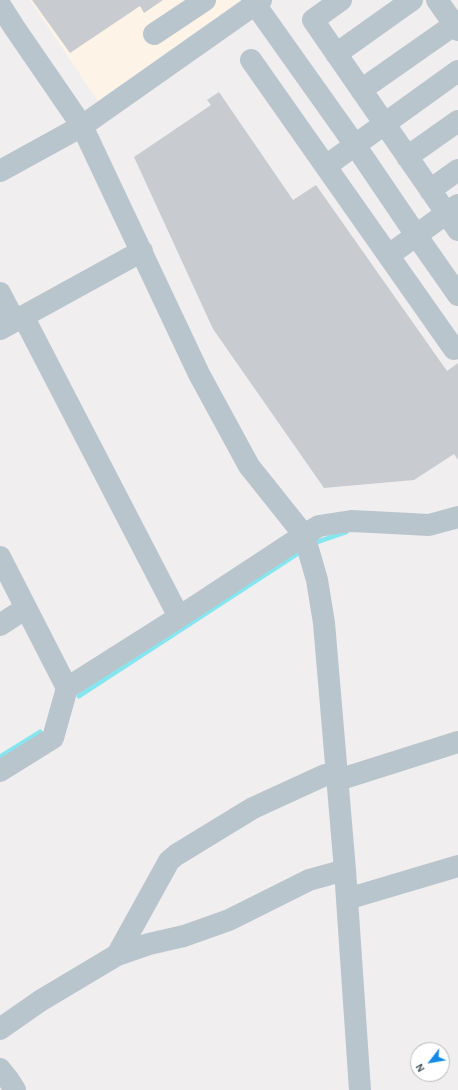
<!DOCTYPE html>
<style>
body{margin:0}
#map{position:relative;width:458px;height:1090px;overflow:hidden;background:#f1eeef;font-family:"Alegreya Sans",sans-serif}
canvas{display:block}
.north{position:absolute;left:410px;top:1042px;width:40px;height:40px;box-sizing:border-box;background:#fff;border:1px solid #b5bbbe;border-radius:50%;rotate:239deg;font-size:11px;font-weight:700;line-height:16px;text-align:center;color:#46545d}
.north::after{content:'';display:block;margin:auto;width:14px;height:18px;background:#1288e8;clip-path:polygon(50% 0,100% 100%,50% 72%,0 100%)}
</style>
<div id="map">
<canvas width="458" height="1090"></canvas>
<div class="north">N</div>
</div>
<script>
const ctx = document.querySelector('canvas').getContext('2d');
ctx.lineJoin = 'round';
function paint(path, color) {
  ctx.fillStyle = color;
  ctx.fill(path, 'evenodd');
}
function poly(rows) {
  const path = new Path2D();
  for (const r of rows) {
    path.moveTo(r[0], r[1]);
    for (let i = 2; i < r.length; i += 2) path.lineTo(r[i], r[i + 1]);
  }
  return path;
}
function strokePath(path, color, width, dash) {
  ctx.strokeStyle = color;
  ctx.lineWidth = width;
  ctx.lineCap = dash ? 'butt' : 'round';
  ctx.setLineDash(dash || []);
  ctx.stroke(path);
}
paint(poly([
 [30,0,241,0,98,101]
]), '#fdf4e7');
strokePath(poly([
 [317,542,346,532],
 [79,696,300,552],
 [0,757,40,732]
]), '#86e6ef', 5);
paint(poly([
 [32,0,163,0,144,13,140,6,70,53],
 [219,92,293,200,316,185,447,371,458,363,458,460,454,454,414,480,324,488,213,329,134,157,211,105,207,100]
]), '#c8ccd1');
strokePath(poly([
 [252,0,355,145,416,235,458,295],
 [341,0,313,20,458,230],
 [437,0,458,30],
 [0,5,14,27,82,126,199,374,249,466,304,535,317,580,324,623,345,870,360,1090],
 [154,34,205,0],
 [336,54,412,0],
 [251,60,454,349,458,346],
 [361,90,458,22],
 [407,157,458,121],
 [326,166,458,71],
 [0,171,82,126,261,0],
 [430,190,458,170],
 [389,255,458,205],
 [0,293,14,320],
 [23,316,179,617],
 [0,329,142,251],
 [0,557,67,688],
 [0,625,26,608],
 [0,771,53,738,67,688,179,617,304,535,319,526,351,521,372,522,429,525,458,517],
 [338,780,458,742],
 [347,899,458,866],
 [117,955,169,861,176,855,253,808,325,775,337,773],
 [0,1029,40,1001,117,955,149,944,184,936,229,920,309,880,345,870],
 [0,1069,8,1079,15,1090]
]), '#b9c5cc', 22);
</script>
